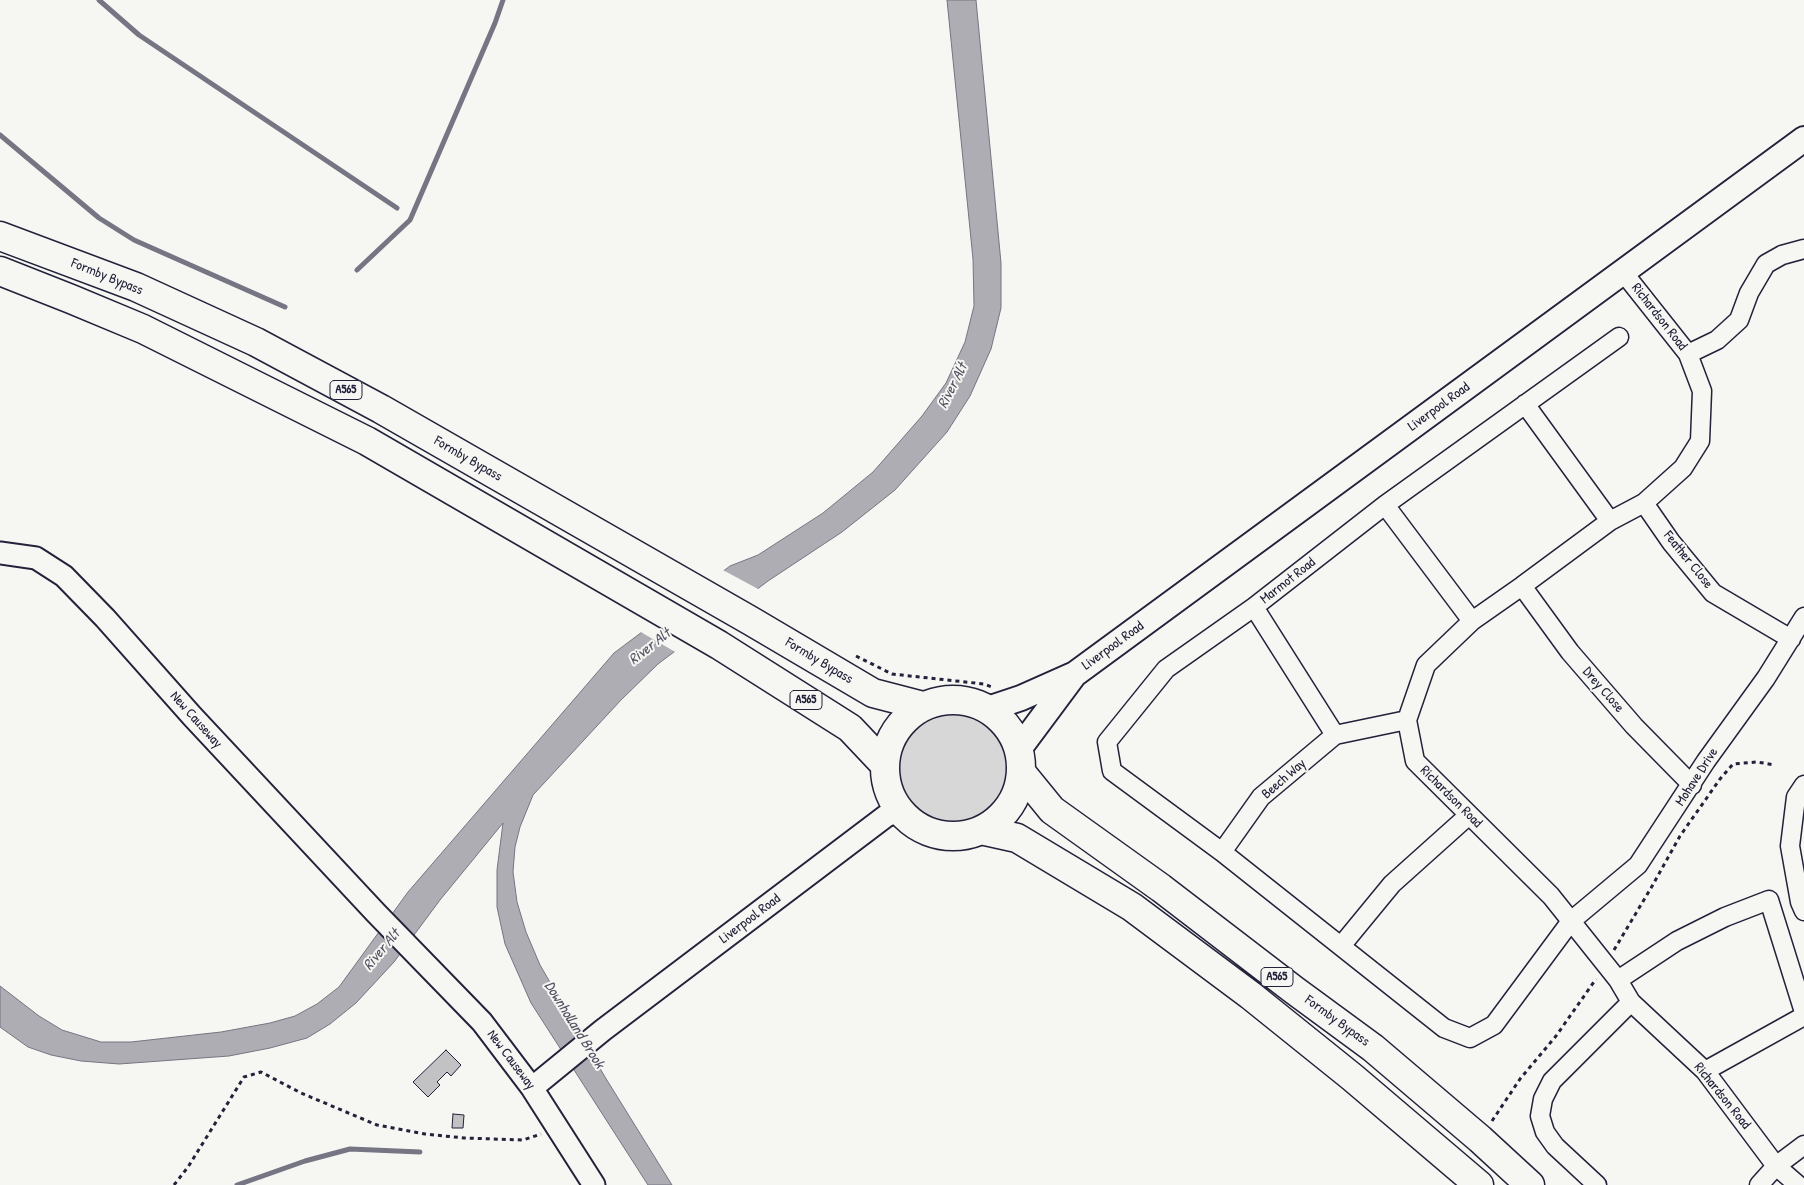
<!DOCTYPE html>
<style>
body{margin:0}
canvas{display:block;background:#f6f6f2}
</style>
<canvas width="1804" height="1185"></canvas>
<script>
const ctx = document.querySelector('canvas').getContext('2d');
ctx.lineJoin = 'round';
function paint(path, color) {
  ctx.fillStyle = color;
  ctx.fill(path, 'evenodd');
}
function poly(rows) {
  const path = new Path2D();
  for (const r of rows) {
    if (r.length === 3) {
      path.moveTo(r[0] + r[2], r[1]);
      path.arc(r[0], r[1], r[2], 0, 2 * Math.PI);
      continue;
    }
    path.moveTo(r[0], r[1]);
    for (let i = 2; i < r.length; i += 2) path.lineTo(r[i], r[i + 1]);
  }
  return path;
}
function strokePath(path, color, width, dash) {
  ctx.strokeStyle = color;
  ctx.lineWidth = width;
  ctx.lineCap = dash ? 'butt' : 'round';
  ctx.setLineDash(dash || []);
  ctx.stroke(path);
}
function drawText(font, color, halo, rows, align = 'center') {
  ctx.font = font + ' "Patrick Hand",sans-serif';
  ctx.lineWidth = 4;
  ctx.setLineDash([]);
  ctx.textBaseline = 'middle';
  ctx.strokeStyle = halo;
  ctx.fillStyle = color;
  for (const [text, x, y, turn = 0] of rows) {
    ctx.save();
    ctx.translate(x, y);
    ctx.rotate((+turn || 0) * Math.PI / 180);
    ctx.textAlign = isNaN(turn) ? turn : align;
    if (halo) ctx.strokeText(text, 0, 0);
    ctx.fillText(text, 0, 0);
    ctx.restore();
  }
}
paint(poly([
 [953,767,56]
]), '#d7d7d7');
const water = poly([
 [947,0,976,0,1001,263,1001,308,991,349,970,396,947,432,895,490,842,532,768,581,658,664,621,700,533,795,520,827,515,847,513,872,517,902,526,932,540,965,605,1077,672,1185,648,1185,531,1003,505,944,497,907,497,870,503,823,440,900,394,962,356,1003,330,1024,307,1038,270,1048,229,1056,119,1064,81,1061,51,1055,28,1047,0,1027,0,986,39,1016,62,1030,101,1042,131,1042,221,1032,270,1023,295,1016,317,1004,339,987,408,892,614,653,730,566,758,555,823,513,873,472,922,416,946,383,965,342,974,306,973,259,947,0]
]);
paint(water, '#adadb3');
strokePath(water, '#757583', 1);
paint(poly([
 [721,569,760,590,677,653,639,631]
]), '#f6f6f2');
strokePath(poly([
 [99,0,139,35,397,208],
 [0,135,99,218,134,240,285,307],
 [357,270,410,220,495,23,503,0],
 [237,1185,305,1161,350,1149,420,1152]
]), '#757583', 5);
const building = poly([
 [446,1050,461,1065,451,1076,447,1072,437,1082,440,1085,428,1097,413,1082,446,1050],
 [453,1114,464,1115,463,1128,452,1128,453,1114]
]);
paint(building, '#c2c2c4');
strokePath(building, '#22223b', 1);
const minor = poly([
 [1623,272,1688,354,1702,391,1700,441,1683,468,1644,503,1610,521,1522,586,1472,621,1426,665,1407,720,1415,761,1551,896,1618,980,1631,1002,1705,1071,1776,1166,1798,1185],
 [1619,337,1385,505,1254,607,1166,669,1107,742,1112,771,1222,852,1444,1028,1470,1038,1494,1025,1571,921,1638,865,1706,761,1766,678,1804,617],
 [1688,354,1717,340,1739,320,1749,293,1766,264,1782,255,1804,249],
 [1525,404,1610,521],
 [1644,503,1671,542,1713,593,1791,639],
 [1385,505,1472,621],
 [1522,586,1570,652,1634,726,1692,785],
 [1335,735,1407,720],
 [1804,785,1796,797,1790,846,1800,902,1804,911],
 [1222,852,1261,797,1335,735,1254,607],
 [1341,946,1392,884,1469,815],
 [1618,980,1677,941,1725,917,1769,900,1804,1012],
 [1705,1071,1804,1016],
 [1597,1185,1555,1146,1545,1132,1540,1116,1543,1099,1552,1081,1631,1002],
 [1759,1185,1776,1166,1804,1145]
]);
const tertiary = poly([
 [0,553,36,558,64,576,105,618,192,716,376,913,482,1022,532,1088,594,1185],
 [532,1088,603,1030,886,816,899,811]
]);
const secondary = poly([
 [988,709,1021,698,1075,674,1804,139],
 [1019,749,1074,675]
]);
const trunk = poly([
 [0,236,136,287,256,342,381,409,751,621,873,693,923,706],
 [0,271,71,299,143,329,367,441,719,645,850,728,884,764],
 [953,768,68],
 [1021,772,1052,810,1161,888,1294,990,1373,1048,1480,1139,1530,1185],
 [981,830,1017,838,1132,907,1250,995,1352,1077,1479,1185]
]);
strokePath(minor, '#22223b', 21);
strokePath(tertiary, '#22223b', 25);
strokePath(secondary, '#22223b', 28);
strokePath(trunk, '#22223b', 31);
strokePath(poly([
 [856,656,892,674,984,684,992,687],
 [1614,950,1651,888,1680,836,1720,779,1733,764,1757,762,1775,765],
 [1492,1121,1520,1079,1556,1036,1596,979],
 [174,1185,188,1167,244,1077,261,1072,301,1093,377,1125,425,1134,464,1138,523,1140,541,1134]
]), '#22223b', 3, [4, 4]);
strokePath(minor, '#f6f6f2', 18);
strokePath(tertiary, '#f6f6f2', 21);
strokePath(secondary, '#f6f6f2', 24);
strokePath(trunk, '#f6f6f2', 28);
for (const [x, y, w] of [
 [346,390,32],
 [806,700,32],
 [1277,977,32]
]) {
  const box = new Path2D();
  box.roundRect(x - w / 2, y - 9.5, w, 19, 4);
  ctx.fillStyle = '#f6f6f2';
  ctx.fill(box);
  strokePath(box, '#22223b', 1);
}
drawText('bold 12px', '#22223b', null, [
 ["A565",346,390],
 ["A565",806,700],
 ["A565",1277,977]
]);
drawText('14px', '#22223b', '#f6f6f2', [
 ["Formby Bypass",107,277,22],
 ["Richardson Road",1659,317,52],
 ["Liverpool Road",1439,407,-36],
 ["Formby Bypass",468,459,30],
 ["Feather Close",1688,560,51],
 ["Marmot Road",1288,581,-38],
 ["Liverpool Road",1113,646,-36],
 ["Formby Bypass",819,661,31],
 ["Drey Close",1603,690,49],
 ["New Causeway",196,720,48],
 ["Mohave Drive",1697,777,-57],
 ["Beech Way",1284,779,-41],
 ["Richardson Road",1451,797,45],
 ["Liverpool Road",750,919,-37],
 ["Formby Bypass",1337,1021,36],
 ["New Causeway",511,1060,53],
 ["Richardson Road",1722,1096,51]
]);
drawText('italic 15px', '#535365', '#f6f6f2', [
 ["River Alt",953,386,-63],
 ["River Alt",650,647,-38],
 ["River Alt",382,950,-50],
 ["Downholland Brook",574,1025,58]
]);
</script>
